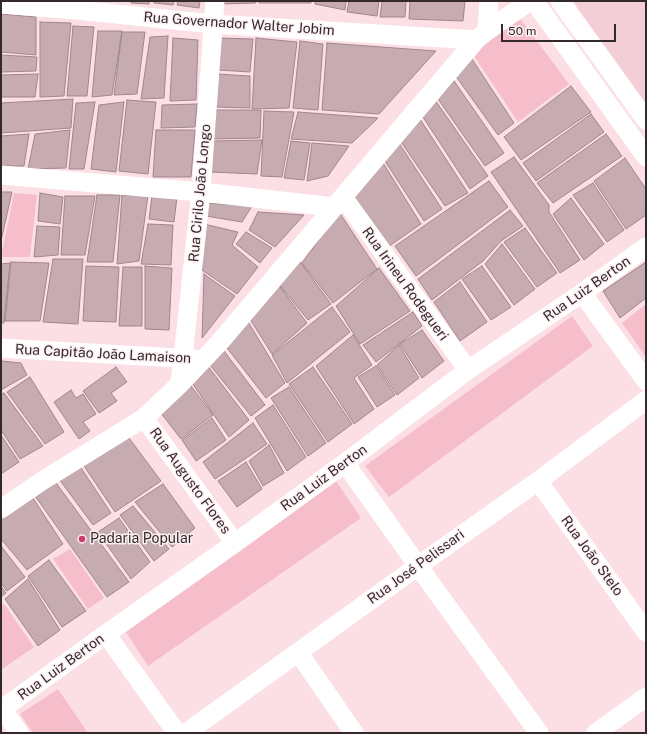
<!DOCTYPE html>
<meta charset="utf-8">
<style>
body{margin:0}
#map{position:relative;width:647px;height:734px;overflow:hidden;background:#fcdfe5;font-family:"Public Sans",sans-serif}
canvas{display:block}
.frame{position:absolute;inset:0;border:2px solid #33282a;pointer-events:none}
.scale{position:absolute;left:501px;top:24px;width:115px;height:18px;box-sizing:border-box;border:2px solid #33282a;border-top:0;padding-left:5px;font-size:12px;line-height:14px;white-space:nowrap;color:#33282a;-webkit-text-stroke:3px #fdf1f3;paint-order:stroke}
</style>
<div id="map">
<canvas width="647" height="734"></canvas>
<div class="frame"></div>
<div class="scale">50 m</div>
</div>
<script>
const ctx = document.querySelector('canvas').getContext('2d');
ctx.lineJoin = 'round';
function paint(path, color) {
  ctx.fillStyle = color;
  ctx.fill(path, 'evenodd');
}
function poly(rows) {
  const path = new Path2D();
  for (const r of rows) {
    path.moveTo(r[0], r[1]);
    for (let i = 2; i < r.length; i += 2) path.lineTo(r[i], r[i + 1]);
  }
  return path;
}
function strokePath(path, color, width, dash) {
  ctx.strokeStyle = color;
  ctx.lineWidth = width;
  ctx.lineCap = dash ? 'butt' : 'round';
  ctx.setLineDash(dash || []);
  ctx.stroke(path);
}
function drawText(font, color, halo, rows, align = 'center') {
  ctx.font = font + ' "Public Sans",sans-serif';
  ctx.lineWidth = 3;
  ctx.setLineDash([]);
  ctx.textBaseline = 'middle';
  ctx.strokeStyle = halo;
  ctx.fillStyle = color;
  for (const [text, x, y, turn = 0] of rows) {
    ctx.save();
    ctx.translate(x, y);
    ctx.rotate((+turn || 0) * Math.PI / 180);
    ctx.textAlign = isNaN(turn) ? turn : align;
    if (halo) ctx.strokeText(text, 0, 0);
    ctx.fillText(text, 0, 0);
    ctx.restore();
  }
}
paint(poly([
 [573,1,646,1,646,104]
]), '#f3ced6');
paint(poly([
 [516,13,569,84,518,122,470,50],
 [14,193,37,195,30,257,1,257],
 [646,304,646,357,622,323],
 [572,316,593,346,389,497,365,466],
 [336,481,361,518,148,666,126,632],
 [70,549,104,598,88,609,53,559],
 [4,604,34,647,1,670,1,606],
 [58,689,88,733,33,733,20,714]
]), '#f5beca');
const building = poly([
 [132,1,149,1,149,4,131,3,132,1],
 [154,1,174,1,173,5,154,3,154,1],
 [178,1,200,1,199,8,177,5,178,1],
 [221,1,256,1,256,3,221,4,221,1],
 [259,1,311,1,311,3,259,3,259,1],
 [315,1,346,1,345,10,315,4,315,1],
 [349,1,379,1,377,16,347,12,349,1],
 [382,1,406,1,405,17,380,17,382,1],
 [410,1,465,1,463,21,409,19,410,1],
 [1,14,36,17,36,55,1,52,1,14],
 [40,22,71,23,64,96,40,97,40,22],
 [73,26,94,27,87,96,67,96,73,26],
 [98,31,122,31,112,95,92,97,98,31],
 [122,32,145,32,137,94,114,95,122,32],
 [168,36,164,98,141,99,150,37,168,36],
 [173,38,198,40,196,100,170,101,173,38],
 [220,38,253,39,250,72,218,70,220,38],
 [256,38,297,42,289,108,252,109,256,38],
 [300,41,323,44,318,110,293,108,300,41],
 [327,43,436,51,379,114,322,110,327,43],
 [1,55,37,57,36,71,1,72,1,55],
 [470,56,514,123,498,135,455,75,470,56],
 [38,74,35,97,1,97,1,75,38,74],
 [217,74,250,76,250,108,215,107,217,74],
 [454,81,504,153,485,166,438,99,454,81],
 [571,86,591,112,521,160,504,137,571,86],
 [73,99,71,128,1,133,1,103,73,99],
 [127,100,156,102,148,174,119,171,127,100],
 [435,100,488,176,470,189,421,114,435,100],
 [95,102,84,169,69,169,76,103,95,102],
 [124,102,116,172,91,169,99,105,124,102],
 [197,104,195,127,161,128,162,105,197,104],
 [216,110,261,110,260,138,213,139,216,110],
 [264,111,294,112,282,177,261,176,264,111],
 [298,112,378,118,352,143,291,139,298,112],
 [591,114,604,132,536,181,523,163,591,114],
 [418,116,468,193,445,206,399,139,418,116],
 [70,130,66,168,28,169,35,134,70,130],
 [156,130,195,130,191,177,153,177,156,130],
 [29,134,24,166,1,166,1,136,29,134],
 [606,134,622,156,553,203,537,183,606,134],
 [262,140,257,174,210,172,212,141,262,140],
 [397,140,442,209,424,221,381,155,397,140],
 [291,141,310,143,304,180,284,178,291,141],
 [312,143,349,146,328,176,307,181,312,143],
 [514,157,549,205,549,212,580,260,560,273,491,172,514,157],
 [380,158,421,224,388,247,349,191,380,158],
 [625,158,646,189,646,215,626,229,594,181,625,158],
 [489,181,508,207,416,276,395,246,489,181],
 [593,183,624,230,607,242,573,195,593,183],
 [1,192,12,192,1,241,1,192],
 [40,193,63,197,60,224,38,221,40,193],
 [97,195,120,195,113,262,87,262,97,195],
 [122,195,148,195,139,261,117,264,122,195],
 [65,196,95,196,85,255,61,255,65,196],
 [152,196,177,197,174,222,149,219,152,196],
 [571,198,604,244,584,260,553,214,571,198],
 [207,203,252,206,242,222,206,216,207,203],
 [510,210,523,226,501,241,483,261,432,300,418,279,510,210],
 [258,212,304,215,275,247,249,230,258,212],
 [339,212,377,269,333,303,302,263,339,212],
 [148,224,173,225,171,265,141,264,148,224],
 [204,224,238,232,232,245,258,267,237,294,202,270,204,224],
 [37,226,60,227,58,255,34,257,37,226],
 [525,228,557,273,537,287,504,242,525,228],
 [246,232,272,248,260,263,236,244,246,232],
 [502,244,535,289,514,305,485,264,502,244],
 [53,259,83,259,78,324,43,322,53,259],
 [298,259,331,304,308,320,277,282,298,259],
 [11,262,49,263,40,321,5,321,11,262],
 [646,262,646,298,620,318,603,291,646,262],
 [10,263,4,323,1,323,1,264,10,263],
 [86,266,119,267,116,322,83,321,86,266],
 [145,266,172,268,169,330,145,329,145,266],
 [482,266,511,307,491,320,462,279,482,266],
 [123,267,142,267,142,326,119,326,123,267],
 [379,268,410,311,360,344,336,306,379,268],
 [204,274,235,296,202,338,204,274],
 [460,282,487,322,460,341,434,302,460,282],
 [277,283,307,323,272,354,248,316,277,283],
 [332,307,350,332,287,383,272,355,332,307],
 [413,312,422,326,376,362,363,345,413,312],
 [247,320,285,383,266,398,224,344,247,320],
 [422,330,444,361,422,378,400,344,422,330],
 [353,335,372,365,354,378,374,409,354,424,316,366,353,335],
 [399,345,419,378,397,395,377,365,399,345],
 [224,351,265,405,251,416,210,365,224,351],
 [1,361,21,363,27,375,1,390,1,361],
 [207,365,249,420,229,437,190,380,207,365],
 [376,366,395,395,377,407,358,377,376,366],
 [116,367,127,382,111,393,117,401,99,413,83,391,116,367],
 [313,367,352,424,328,442,289,384,313,367],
 [30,377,64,432,45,444,7,392,30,377],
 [188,382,213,415,181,439,157,408,188,382],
 [289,387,326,443,308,456,271,398,289,387],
 [71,390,76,398,83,394,96,414,83,422,90,431,79,439,54,402,71,390],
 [4,393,43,446,20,459,1,430,1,395,4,393],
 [273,405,306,457,287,471,255,418,273,405],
 [212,418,226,440,196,461,182,440,212,418],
 [253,423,267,444,215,479,203,462,253,423],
 [126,434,161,481,115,512,82,463,126,434],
 [1,435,19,462,1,474,1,435],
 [269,445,284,473,263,486,249,461,269,445],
 [246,462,262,489,237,507,218,481,246,462],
 [79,465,111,513,93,525,59,479,79,465],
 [56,483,129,582,107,597,35,496,56,483],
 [163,484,195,528,172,547,135,502,163,484],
 [31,495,63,544,27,570,1,539,1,516,31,495],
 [133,506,169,549,154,561,120,515,133,506],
 [119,518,150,562,131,579,98,532,119,518],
 [1,546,25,577,7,591,1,583,1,546],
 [49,560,86,611,62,627,28,576,49,560],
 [28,579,60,630,38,646,5,599,28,579],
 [1,586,6,593,1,597,1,586]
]);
paint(building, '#c6abb1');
strokePath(building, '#a0868c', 1);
strokePath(poly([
 [534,1,646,157],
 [560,1,646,120],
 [1,4,77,10,213,24,476,40],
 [487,31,489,1],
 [1,175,201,192,334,207],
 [343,197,468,370],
 [582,293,646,381],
 [1,348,195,359],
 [180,384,201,192,215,1],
 [144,418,235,543],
 [345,463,418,566,539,733],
 [538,481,646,632],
 [1,509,42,481,144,418,180,384,219,343,476,40,487,31,530,1],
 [106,634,177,733],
 [298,652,354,733],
 [1,707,19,733],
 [2,709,106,634,235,543,345,463,468,370,582,293,646,247],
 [186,733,418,566,538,481,646,400],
 [596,733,646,697]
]), '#fff', 19);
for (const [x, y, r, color] of [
 [82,539,4,"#ca3e6f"]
]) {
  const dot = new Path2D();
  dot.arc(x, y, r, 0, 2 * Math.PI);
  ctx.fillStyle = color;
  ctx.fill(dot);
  strokePath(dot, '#fdf1f3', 1.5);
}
drawText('14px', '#33282a', '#fdf1f3', [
 ["Rua Governador Walter Jobim",239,24,4],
 ["Rua Cirilo João Longo",200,193,-85],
 ["Rua Irineu Rodegueri",405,284,54],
 ["Rua Luiz Berton",587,289,-35],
 ["Rua Capitão João Lamaison",103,354,3],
 ["Rua Luiz Berton",324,478,-36],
 ["Rua Augusto Flores",190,481,54],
 ["Rua João Stelo",592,556,54],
 ["Rua José Pelissari",416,567,-36],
 ["Rua Luiz Berton",61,667,-36]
]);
drawText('14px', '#33282a', '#fdf1f3', [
 ["Padaria Popular",90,539]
], 'left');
</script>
